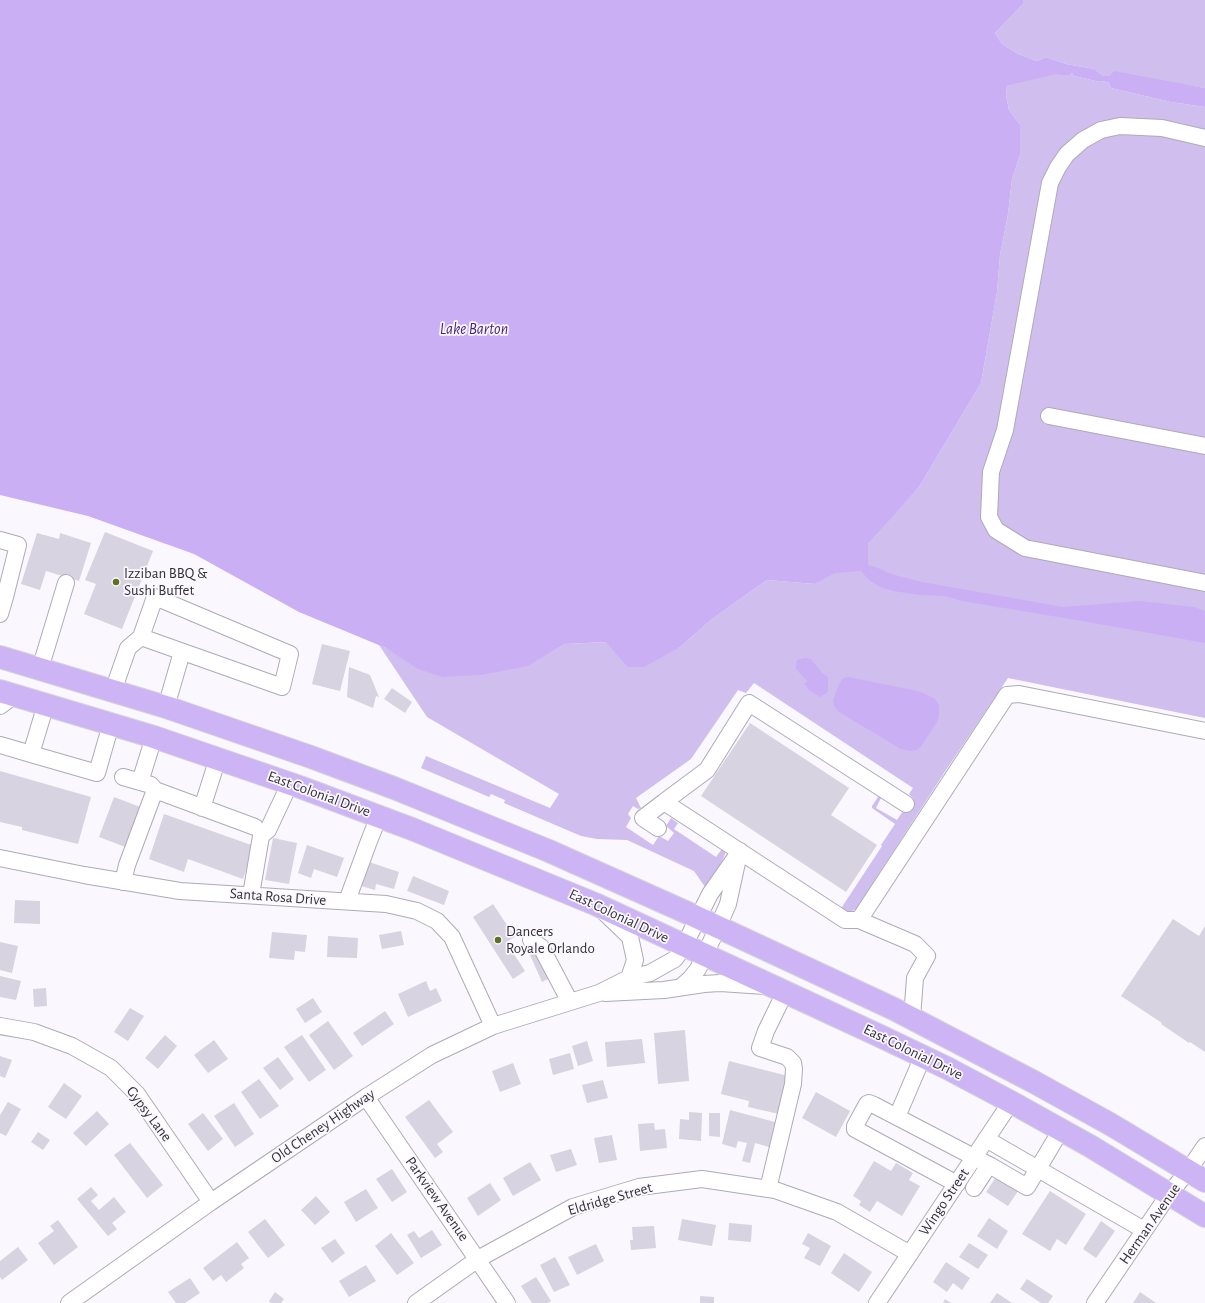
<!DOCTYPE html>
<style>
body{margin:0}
canvas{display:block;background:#faf7ff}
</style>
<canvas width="1205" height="1303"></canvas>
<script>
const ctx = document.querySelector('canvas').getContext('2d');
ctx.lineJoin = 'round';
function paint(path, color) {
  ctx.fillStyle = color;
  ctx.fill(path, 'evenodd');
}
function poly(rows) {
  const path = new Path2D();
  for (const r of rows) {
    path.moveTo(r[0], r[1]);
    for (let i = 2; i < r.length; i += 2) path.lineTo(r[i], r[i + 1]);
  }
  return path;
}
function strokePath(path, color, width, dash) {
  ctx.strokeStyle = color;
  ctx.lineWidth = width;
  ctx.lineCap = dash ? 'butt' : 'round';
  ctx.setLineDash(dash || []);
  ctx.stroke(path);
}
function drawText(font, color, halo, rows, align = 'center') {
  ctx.font = font + ' "Alegreya Sans",sans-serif';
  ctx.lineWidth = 3.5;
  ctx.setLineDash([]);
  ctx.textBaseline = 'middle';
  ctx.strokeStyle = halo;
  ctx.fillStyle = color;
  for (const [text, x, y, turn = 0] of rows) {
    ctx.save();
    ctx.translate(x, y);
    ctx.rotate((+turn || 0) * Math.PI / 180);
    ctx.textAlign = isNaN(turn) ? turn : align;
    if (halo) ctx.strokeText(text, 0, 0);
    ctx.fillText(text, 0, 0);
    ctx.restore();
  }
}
paint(poly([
 [1023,0,1205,0,1205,88,1174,83,1110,76,1103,76,1095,69,1066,64,1046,57,1037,61,1018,54,1002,44,995,33,1023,4],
 [1056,73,1069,76,1072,73,1074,76,1100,82,1104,81,1109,83,1111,88,1171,102,1205,107,1205,718,1008,678,944,773,856,909,850,912,844,911,841,909,842,907,882,846,881,845,895,824,872,808,872,806,878,797,879,796,881,798,876,808,897,820,903,811,906,811,914,799,909,794,913,788,754,683,746,693,738,690,691,759,636,798,641,808,638,809,633,806,628,814,631,818,626,827,653,845,659,836,668,841,674,833,666,826,671,818,678,823,674,829,716,857,722,849,726,851,724,857,711,881,705,887,694,871,627,840,597,839,581,836,504,803,505,800,491,794,489,797,421,768,426,756,550,808,559,794,427,717,379,645,386,648,527,666,565,644,607,642,627,667,680,647,712,619,767,580,815,584,855,559,895,513,919,487,981,383,997,292,1000,255,1008,214,1012,179,1020,155,1020,125,1009,110,1006,95,1007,86]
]), '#d0beef');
paint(poly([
 [0,0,1023,0,1023,4,995,33,1002,44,1018,54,1037,61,1046,57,1066,64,1095,69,1103,76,1110,76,1114,71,1205,88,1205,107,1171,102,1111,88,1109,83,1104,81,1100,82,1074,76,1072,73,1069,76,1056,74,1007,86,1006,95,1009,110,1020,125,1020,155,1012,179,1008,214,1000,255,997,292,981,383,919,487,868,544,868,565,878,568,891,574,922,582,1063,607,1139,601,1194,607,1205,611,1205,643,1082,621,962,601,945,596,921,595,893,591,880,587,869,580,861,571,835,573,815,584,767,580,712,619,680,647,644,667,627,667,606,642,565,644,528,666,481,675,443,677,418,669,386,648,299,612,194,554,88,516,0,495],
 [805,658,811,659,822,673,828,677,828,692,820,697,809,690,804,683,808,682,796,669,797,660],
 [848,677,913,690,923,693,935,699,939,706,939,715,937,722,921,746,917,750,910,751,901,749,839,712,834,706,833,701,839,684,843,678]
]), '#caaff5');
paint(poly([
 [105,532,153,551,122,629,84,614,96,584,85,580],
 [37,533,59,539,60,533,91,543,79,581,46,571,40,590,21,584],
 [322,644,350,651,340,691,312,684],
 [349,667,370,675,379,697,376,696,373,708,347,697],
 [392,688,412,702,405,713,384,699],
 [750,723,849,788,831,815,877,845,846,892,701,796],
 [0,771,91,797,78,844,22,830,22,827,0,822],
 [114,797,143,808,128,848,99,837],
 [164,814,254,846,243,879,188,859,184,872,149,859],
 [273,838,297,843,289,884,265,880],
 [307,845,344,858,337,877,314,869,311,878,298,873],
 [369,862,399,872,394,889,376,884,375,890,361,886],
 [413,876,449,891,444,905,407,891],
 [15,900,40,901,40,924,14,923],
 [493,904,515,937,506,942,525,971,513,979,473,917],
 [1173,919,1199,936,1205,926,1205,1052,1190,1042,1189,1043,1161,1024,1162,1023,1121,996],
 [401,931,404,945,382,949,379,935],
 [272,932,307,935,305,952,295,951,294,960,269,958],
 [328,936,358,938,357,958,327,957],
 [0,942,18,946,12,973,0,970],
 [538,952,550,978,542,982,530,955],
 [0,976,21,981,16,1000,0,997],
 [426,981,430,991,436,988,442,1001,408,1017,398,994],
 [46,988,47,1006,34,1007,33,989],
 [313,998,322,1012,305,1023,296,1009],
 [130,1008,144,1016,128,1041,114,1032],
 [385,1011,394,1024,362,1046,353,1033],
 [328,1021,353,1056,334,1070,309,1035],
 [685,1030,689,1081,658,1084,654,1033],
 [165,1035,177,1046,158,1069,145,1058],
 [302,1035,326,1070,309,1082,284,1047],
 [642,1039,645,1063,607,1067,605,1042],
 [214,1040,228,1059,208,1073,194,1055],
 [587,1041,593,1061,578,1066,572,1046],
 [570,1053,574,1069,553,1075,549,1059],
 [0,1056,12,1060,5,1078,0,1076],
 [278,1057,294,1079,280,1090,263,1068],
 [729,1061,788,1076,779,1114,748,1107,749,1101,721,1094],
 [513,1063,521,1084,500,1092,492,1071],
 [259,1079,279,1106,260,1119,241,1092],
 [603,1080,608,1098,587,1103,582,1085],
 [64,1083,82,1096,66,1119,48,1107],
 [816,1092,850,1111,836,1137,802,1118],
 [429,1100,453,1132,437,1144,443,1152,435,1158,405,1117],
 [8,1102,21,1109,6,1136,0,1133,0,1115],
 [234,1103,254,1134,235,1147,214,1116],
 [730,1110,775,1122,769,1147,755,1143,750,1163,742,1161,747,1143,738,1141,736,1148,722,1144],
 [97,1111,109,1124,86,1146,73,1133],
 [689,1112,702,1113,701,1141,679,1139,680,1119,689,1120],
 [203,1113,223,1139,208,1151,188,1124],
 [709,1113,720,1113,720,1137,709,1136],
 [654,1123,655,1130,665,1129,667,1148,640,1151,638,1124],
 [38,1132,50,1140,43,1150,31,1142],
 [612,1135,617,1160,599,1163,594,1138],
 [130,1143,163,1185,147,1198,114,1155],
 [571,1149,577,1165,556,1172,550,1155],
 [874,1161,891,1171,896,1163,913,1173,909,1180,920,1186,902,1216,877,1201,870,1212,859,1205,861,1201,853,1196],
 [530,1162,541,1180,513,1196,503,1178],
 [392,1169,407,1192,392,1202,376,1179],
 [996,1177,1018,1191,1008,1206,986,1192],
 [490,1183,501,1200,478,1216,467,1198],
 [91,1187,98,1195,91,1201,99,1210,114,1197,126,1212,112,1223,117,1229,108,1236,77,1199],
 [366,1189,378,1208,356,1222,344,1202],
 [1050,1191,1086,1214,1066,1245,1057,1239,1050,1251,1022,1234],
 [316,1196,330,1212,315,1225,301,1210],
 [989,1218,1008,1231,997,1249,977,1236],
 [265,1219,285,1245,268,1258,248,1232],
 [682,1219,716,1225,712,1246,678,1240],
 [58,1220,78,1247,54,1265,38,1243,54,1231,50,1226],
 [1101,1221,1115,1231,1096,1258,1083,1249],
 [729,1223,752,1225,751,1242,728,1240],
 [654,1226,656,1248,631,1250,630,1240,633,1240,632,1227],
 [432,1230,442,1245,421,1258,407,1235,414,1231,419,1238],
 [391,1233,414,1263,397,1275,375,1246],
 [808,1233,831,1246,820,1266,804,1258,810,1248,802,1244],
 [335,1239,345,1253,332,1263,321,1248],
 [237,1242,249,1258,241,1264,244,1268,226,1282,221,1275,213,1281,203,1268],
 [969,1243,988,1255,978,1269,959,1257],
 [596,1244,604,1261,577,1275,568,1257],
 [18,1247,28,1260,2,1280,0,1277,0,1261],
 [844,1253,872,1272,859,1292,831,1273],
 [555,1257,570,1285,554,1292,540,1265],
 [946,1262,970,1278,962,1290,953,1283,947,1292,933,1282],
 [366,1265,376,1281,349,1297,339,1281],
 [536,1277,551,1301,548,1303,532,1303,521,1286],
 [190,1278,200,1293,185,1303,176,1303,168,1292],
 [1027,1279,1053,1296,1048,1303,1041,1303,1020,1289],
 [275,1292,284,1299,281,1303,271,1303,269,1301],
 [1140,1292,1156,1303,1133,1303],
 [997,1293,1012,1303,990,1303],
 [700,1296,714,1297,714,1303,700,1303],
 [945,1299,951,1303,943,1303]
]), '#d7d3e0');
const minor = poly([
 [1205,138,1162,128,1120,126,1101,130,1083,140,1067,154,1058,167,1050,183,1005,430,991,472,989,517,996,530,1025,548,1205,583],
 [1049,416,1205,446],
 [0,540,18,545,5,597],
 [0,596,5,597,0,614],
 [40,669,66,583],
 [113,691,128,648,141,637,155,597,290,654,282,687,141,637],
 [46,704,31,754,97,773,111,724],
 [0,706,15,695],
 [166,707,182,652],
 [0,745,31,754],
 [123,777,151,785,155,790,127,865,123,882],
 [140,782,154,737],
 [155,790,255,827],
 [906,804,749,703,707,770,664,802,845,920,859,920,915,944,927,956,915,978,912,1018],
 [202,808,218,758],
 [658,828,643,818,664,802],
 [0,858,84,875,180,891,386,904,417,911,437,921,452,937,493,1026],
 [251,895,261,836,268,830,290,783],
 [347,901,369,841,379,816],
 [605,913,630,937,635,960,629,978],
 [859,920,1007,695,1019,694,1205,731],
 [531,940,541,947,570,1002],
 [682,986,690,979,698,969,718,927,728,904,738,858],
 [605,993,664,990,704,984,720,983,765,986],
 [0,1026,34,1032,72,1046,111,1068,137,1094,211,1202],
 [366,1097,507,1303],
 [897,1117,923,1056],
 [986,1139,1144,1230],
 [957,1184,855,1129,855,1126,867,1104,869,1103,874,1105,991,1166,1027,1187,1061,1130],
 [974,1188,989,1165],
 [768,1189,793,1084,794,1069,793,1063,787,1057,760,1048,766,1031,785,992],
 [69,1303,211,1202,366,1097,432,1055,493,1026,599,993,629,978,650,973,675,959,684,946,710,894,740,851],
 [416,1303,478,1259,573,1207,639,1187,702,1179,775,1190,837,1212,910,1254],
 [877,1303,1011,1102],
 [1095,1303,1169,1194,1188,1171,1205,1146]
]);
const highway = poly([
 [0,657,166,707,311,757,394,788,549,851,690,914,894,1009,1034,1082,1110,1124,1205,1181],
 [0,691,154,737,300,787,412,829,595,904,880,1036,947,1068,1011,1102,1090,1146,1205,1216]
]);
strokePath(minor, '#aeaab7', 18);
strokePath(highway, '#d6d6d7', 24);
strokePath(minor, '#fff', 16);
strokePath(highway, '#cdb5f5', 22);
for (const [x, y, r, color] of [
 [116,582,4,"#5e7120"],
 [498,940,4,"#5e7120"]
]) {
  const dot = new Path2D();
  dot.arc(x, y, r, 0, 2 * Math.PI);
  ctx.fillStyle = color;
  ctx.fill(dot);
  strokePath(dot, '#faf7ff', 1.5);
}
drawText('15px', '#333137', '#faf7ff', [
 ["Izziban BBQ &",124,573],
 ["Sushi Buffet",124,590],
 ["Dancers",506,931],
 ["Royale Orlando",506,948]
], 'left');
drawText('15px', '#333137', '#faf7ff', [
 ["East Colonial Drive",319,794,20],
 ["Santa Rosa Drive",278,897,4],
 ["East Colonial Drive",619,916,25],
 ["East Colonial Drive",913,1052,26],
 ["Gypsy Lane",149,1114,53],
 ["Old Cheney Highway",323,1126,-34],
 ["Parkview Avenue",437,1199,55],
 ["Eldridge Street",610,1199,-16],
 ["Wingo Street",944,1202,-56],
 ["Herman Avenue",1150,1224,-55]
]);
drawText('italic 16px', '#4c2676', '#faf7ff', [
 ["Lake Barton",474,329]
]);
</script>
